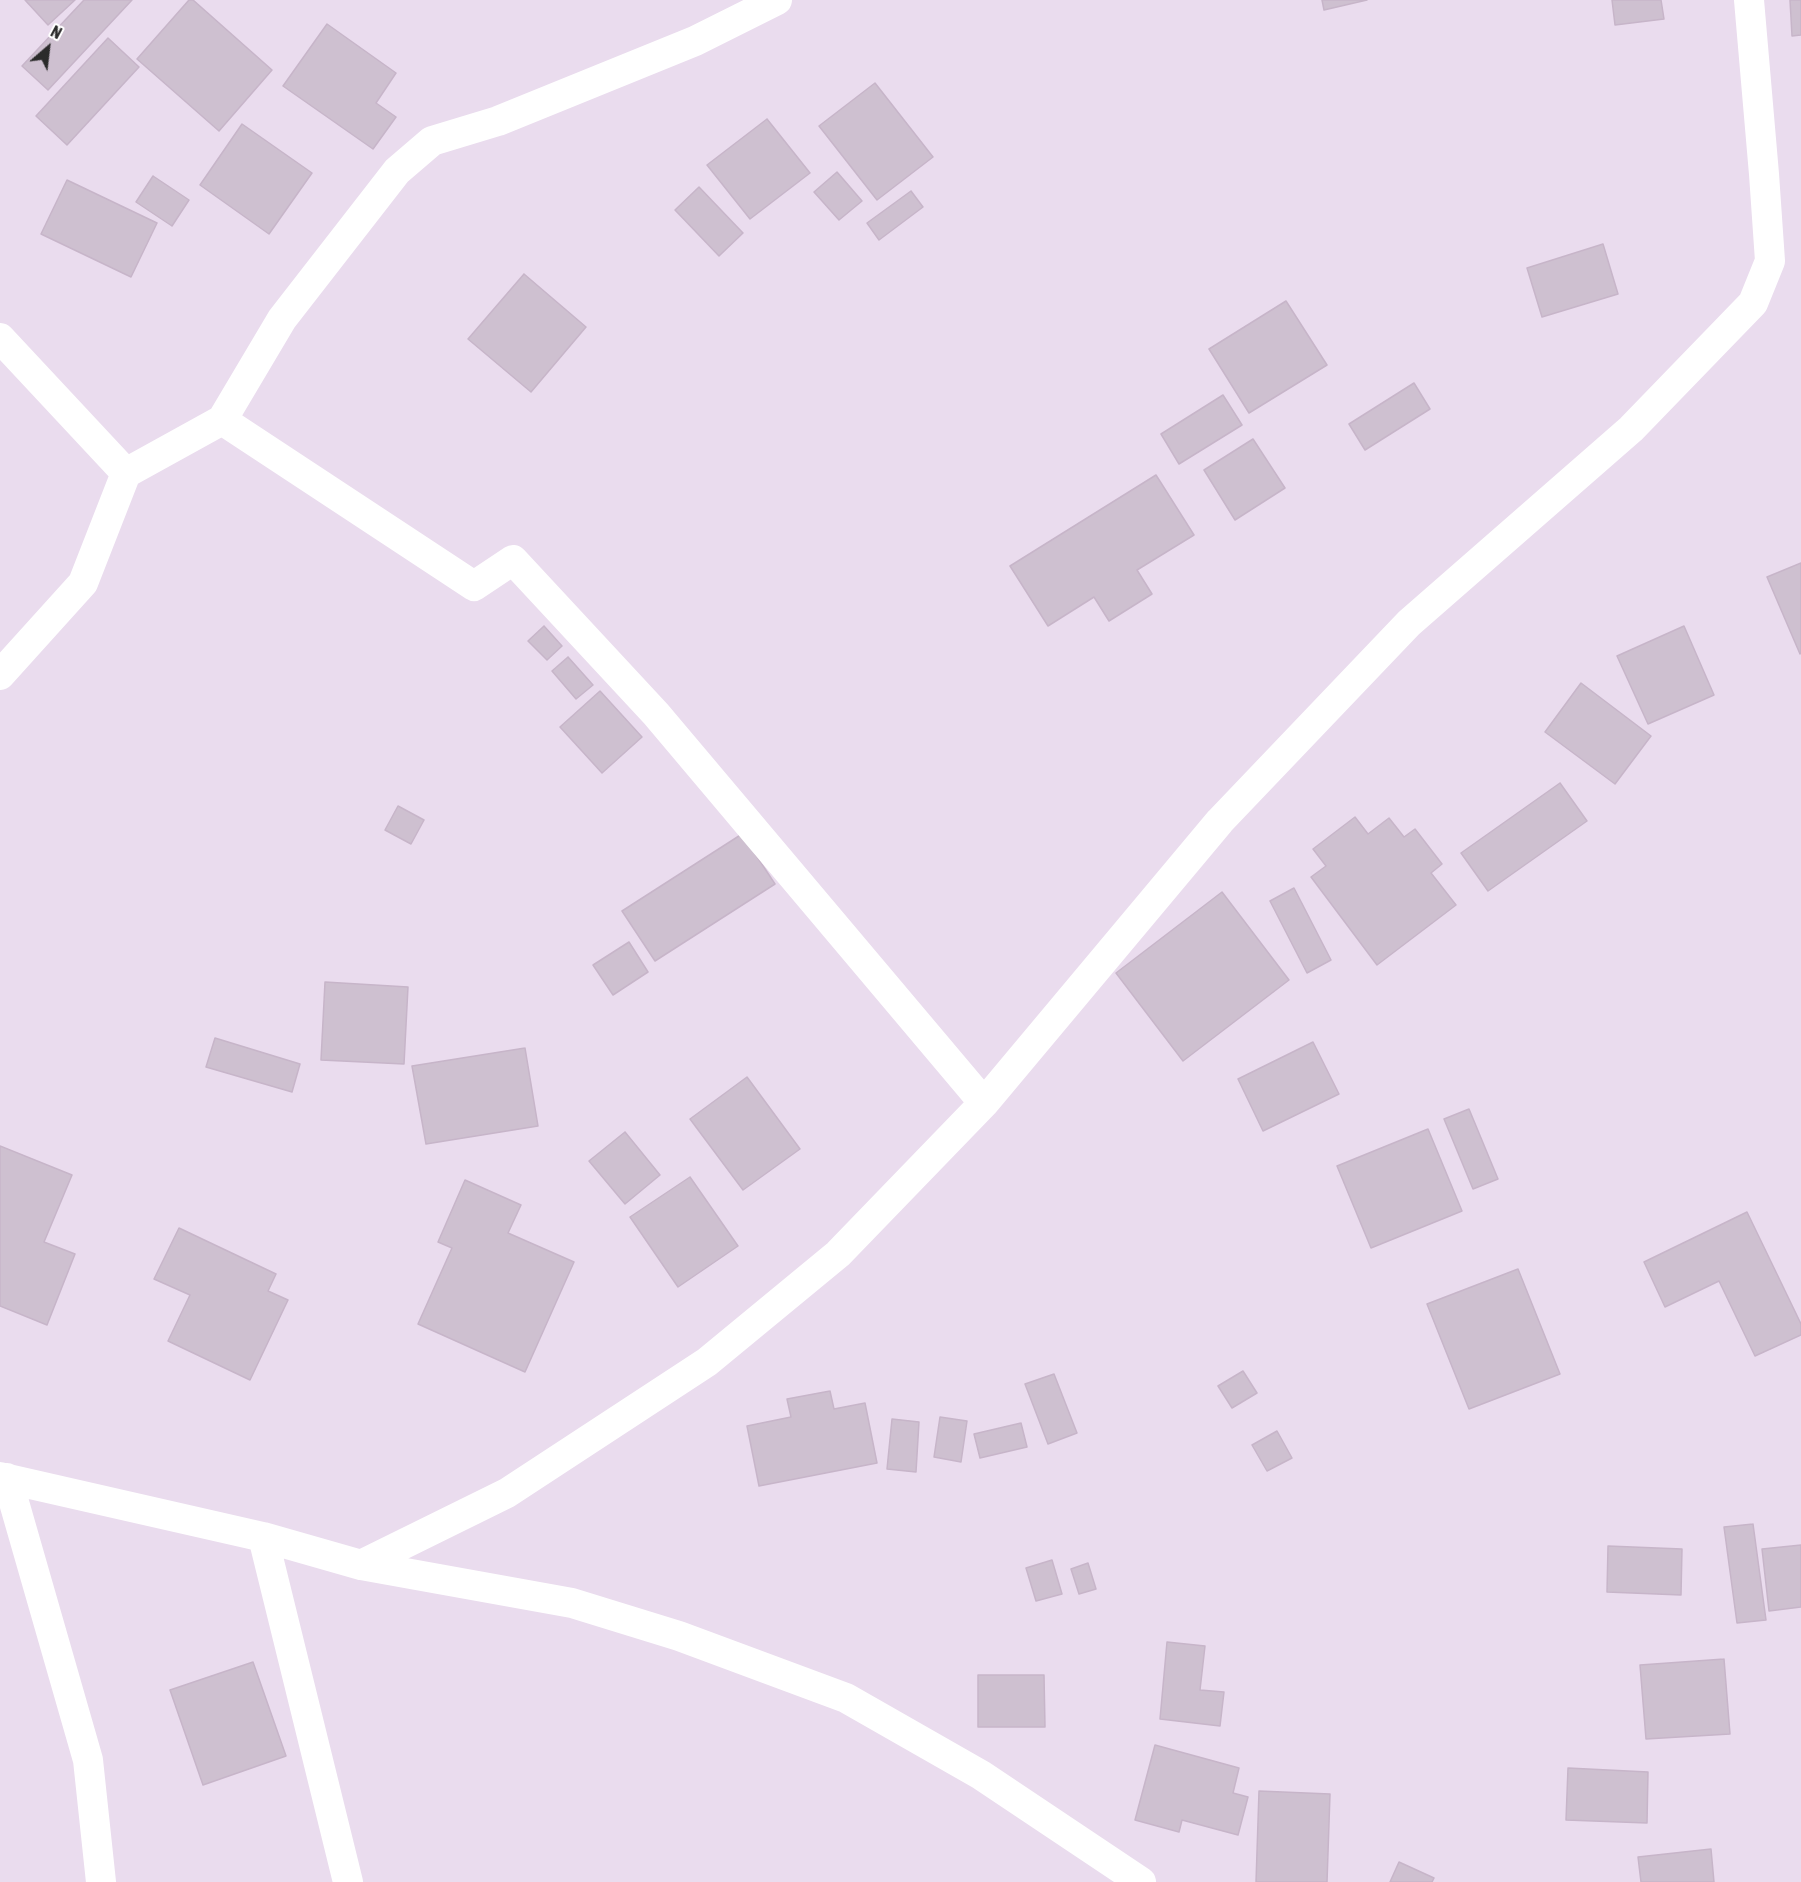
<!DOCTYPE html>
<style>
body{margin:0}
#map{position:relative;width:1801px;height:1882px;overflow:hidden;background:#eadcee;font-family:"Asap Condensed",sans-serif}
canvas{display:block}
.north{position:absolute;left:18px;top:18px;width:60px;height:60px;-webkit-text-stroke:4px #fff;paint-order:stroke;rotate:28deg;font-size:16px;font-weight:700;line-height:24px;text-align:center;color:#2b2b2b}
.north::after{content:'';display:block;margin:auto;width:21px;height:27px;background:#2b2b2b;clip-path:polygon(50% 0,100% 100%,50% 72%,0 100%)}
</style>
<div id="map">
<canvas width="1801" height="1882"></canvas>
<div class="north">N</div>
</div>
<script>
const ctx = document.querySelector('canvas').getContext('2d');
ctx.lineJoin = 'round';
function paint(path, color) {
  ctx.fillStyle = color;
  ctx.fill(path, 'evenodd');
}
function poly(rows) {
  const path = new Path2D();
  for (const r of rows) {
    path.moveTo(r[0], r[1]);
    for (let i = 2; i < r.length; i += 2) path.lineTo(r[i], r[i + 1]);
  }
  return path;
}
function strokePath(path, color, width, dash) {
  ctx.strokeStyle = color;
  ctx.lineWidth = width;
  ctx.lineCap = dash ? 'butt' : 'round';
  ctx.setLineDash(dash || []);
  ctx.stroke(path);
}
const building = poly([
 [25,0,75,0,48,25,25,0],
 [84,0,132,0,48,90,22,66,84,0],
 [189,0,193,0,272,70,219,131,137,59,189,0],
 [1322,0,1367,0,1324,10,1322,0],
 [1612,0,1661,0,1664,19,1615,25,1612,0],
 [1790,0,1801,0,1801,35,1792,36,1790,0],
 [327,24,396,73,376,103,396,117,373,149,283,86,327,24],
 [108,38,139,67,67,145,36,116,108,38],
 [875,83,933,157,877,200,819,126,875,83],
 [767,119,810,173,750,219,707,165,767,119],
 [242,124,312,173,269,234,200,185,242,124],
 [837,172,862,201,839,220,814,192,837,172],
 [153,176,189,200,172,226,136,202,153,176],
 [67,180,157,223,131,277,41,234,67,180],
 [699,187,743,233,719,256,675,210,699,187],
 [911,191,923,207,879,240,867,223,911,191],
 [1603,244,1618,294,1542,317,1527,268,1603,244],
 [524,274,586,327,531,392,468,339,524,274],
 [1286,301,1327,365,1249,413,1209,349,1286,301],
 [1414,383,1430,409,1365,450,1349,424,1414,383],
 [1223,395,1242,425,1179,464,1161,434,1223,395],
 [1253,439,1285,488,1235,520,1204,470,1253,439],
 [1156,475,1194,535,1137,570,1152,594,1109,621,1094,597,1048,626,1010,566,1156,475],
 [1801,563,1801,653,1800,654,1767,577,1801,563],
 [544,626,562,646,547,660,528,641,544,626],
 [1684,626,1714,695,1648,724,1617,656,1684,626],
 [568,657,593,685,576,699,552,671,568,657],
 [1581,683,1651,736,1615,784,1545,732,1581,683],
 [600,691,642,737,602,773,560,727,600,691],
 [1560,783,1587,821,1488,891,1461,853,1560,783],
 [398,806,424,820,411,844,385,830,398,806],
 [1355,817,1368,834,1389,818,1404,837,1415,829,1442,864,1431,873,1456,905,1377,965,1311,877,1326,866,1313,849,1355,817],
 [742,834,775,884,655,961,622,911,742,834],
 [1294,888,1331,960,1307,973,1270,901,1294,888],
 [1222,892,1289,980,1183,1061,1116,973,1222,892],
 [629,942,648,972,613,995,593,965,629,942],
 [325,982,408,987,404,1064,321,1060,325,982],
 [215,1038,300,1064,292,1092,206,1067,215,1038],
 [1313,1042,1339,1094,1263,1131,1238,1079,1313,1042],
 [525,1048,538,1126,426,1144,412,1066,525,1048],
 [747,1077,800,1149,743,1190,690,1119,747,1077],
 [1469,1109,1498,1179,1473,1189,1444,1119,1469,1109],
 [1428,1129,1462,1211,1371,1248,1337,1166,1428,1129],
 [625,1132,660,1175,625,1204,589,1161,625,1132],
 [0,1146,72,1175,44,1242,75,1254,47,1325,0,1306,0,1146],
 [690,1177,738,1246,678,1287,630,1217,690,1177],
 [465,1180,521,1205,508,1233,574,1262,525,1372,418,1324,452,1248,438,1242,465,1180],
 [1747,1212,1801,1324,1801,1335,1755,1356,1719,1281,1665,1307,1644,1262,1747,1212],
 [179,1228,276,1274,268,1291,288,1300,250,1380,168,1341,190,1295,154,1279,179,1228],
 [1518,1269,1560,1374,1469,1409,1427,1304,1518,1269],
 [1243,1371,1257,1393,1232,1408,1218,1386,1243,1371],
 [1054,1374,1077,1433,1048,1444,1025,1384,1054,1374],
 [830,1391,834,1409,865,1403,877,1463,759,1486,747,1426,791,1417,787,1399,830,1391],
 [940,1417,967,1421,961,1462,934,1457,940,1417],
 [892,1419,919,1422,916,1472,887,1469,892,1419],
 [1021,1423,1027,1447,980,1458,974,1434,1021,1423],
 [1277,1431,1292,1458,1267,1471,1252,1445,1277,1431],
 [1753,1524,1766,1620,1737,1623,1724,1527,1753,1524],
 [1801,1545,1801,1607,1769,1611,1762,1549,1801,1545],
 [1608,1546,1682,1549,1681,1595,1607,1592,1608,1546],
 [1052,1560,1062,1594,1036,1601,1026,1568,1052,1560],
 [1088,1563,1096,1589,1079,1594,1071,1569,1088,1563],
 [1167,1642,1205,1646,1200,1690,1224,1692,1220,1726,1160,1719,1167,1642],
 [1724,1659,1730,1734,1646,1739,1640,1665,1724,1659],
 [253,1662,286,1756,203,1785,170,1690,253,1662],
 [978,1675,1044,1675,1045,1727,978,1727,978,1675],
 [1155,1745,1239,1768,1233,1793,1248,1797,1238,1835,1182,1820,1179,1832,1135,1820,1155,1745],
 [1568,1768,1648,1772,1647,1823,1566,1820,1568,1768],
 [1259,1791,1330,1794,1327,1882,1256,1882,1259,1791],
 [1711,1849,1714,1882,1641,1882,1638,1857,1711,1849],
 [1399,1862,1434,1878,1432,1882,1390,1882,1399,1862]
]);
paint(building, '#cec0d0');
strokePath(building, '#c7b5c9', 1.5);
strokePath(poly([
 [0,338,126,473],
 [222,420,474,586,513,560,656,714,984,1103],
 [0,675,83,583,126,473,222,420,282,319,397,171,432,141,498,121,695,41,777,0],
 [0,1477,263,1537,361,1565,572,1603,679,1636,846,1698,981,1775,1141,1882],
 [7,1478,88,1760,101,1882],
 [263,1537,348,1882],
 [361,1565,507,1493,707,1362,838,1254,984,1103,1220,821,1409,623,1631,429,1753,303,1770,261,1764,174,1749,0]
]), '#fff', 30);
</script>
